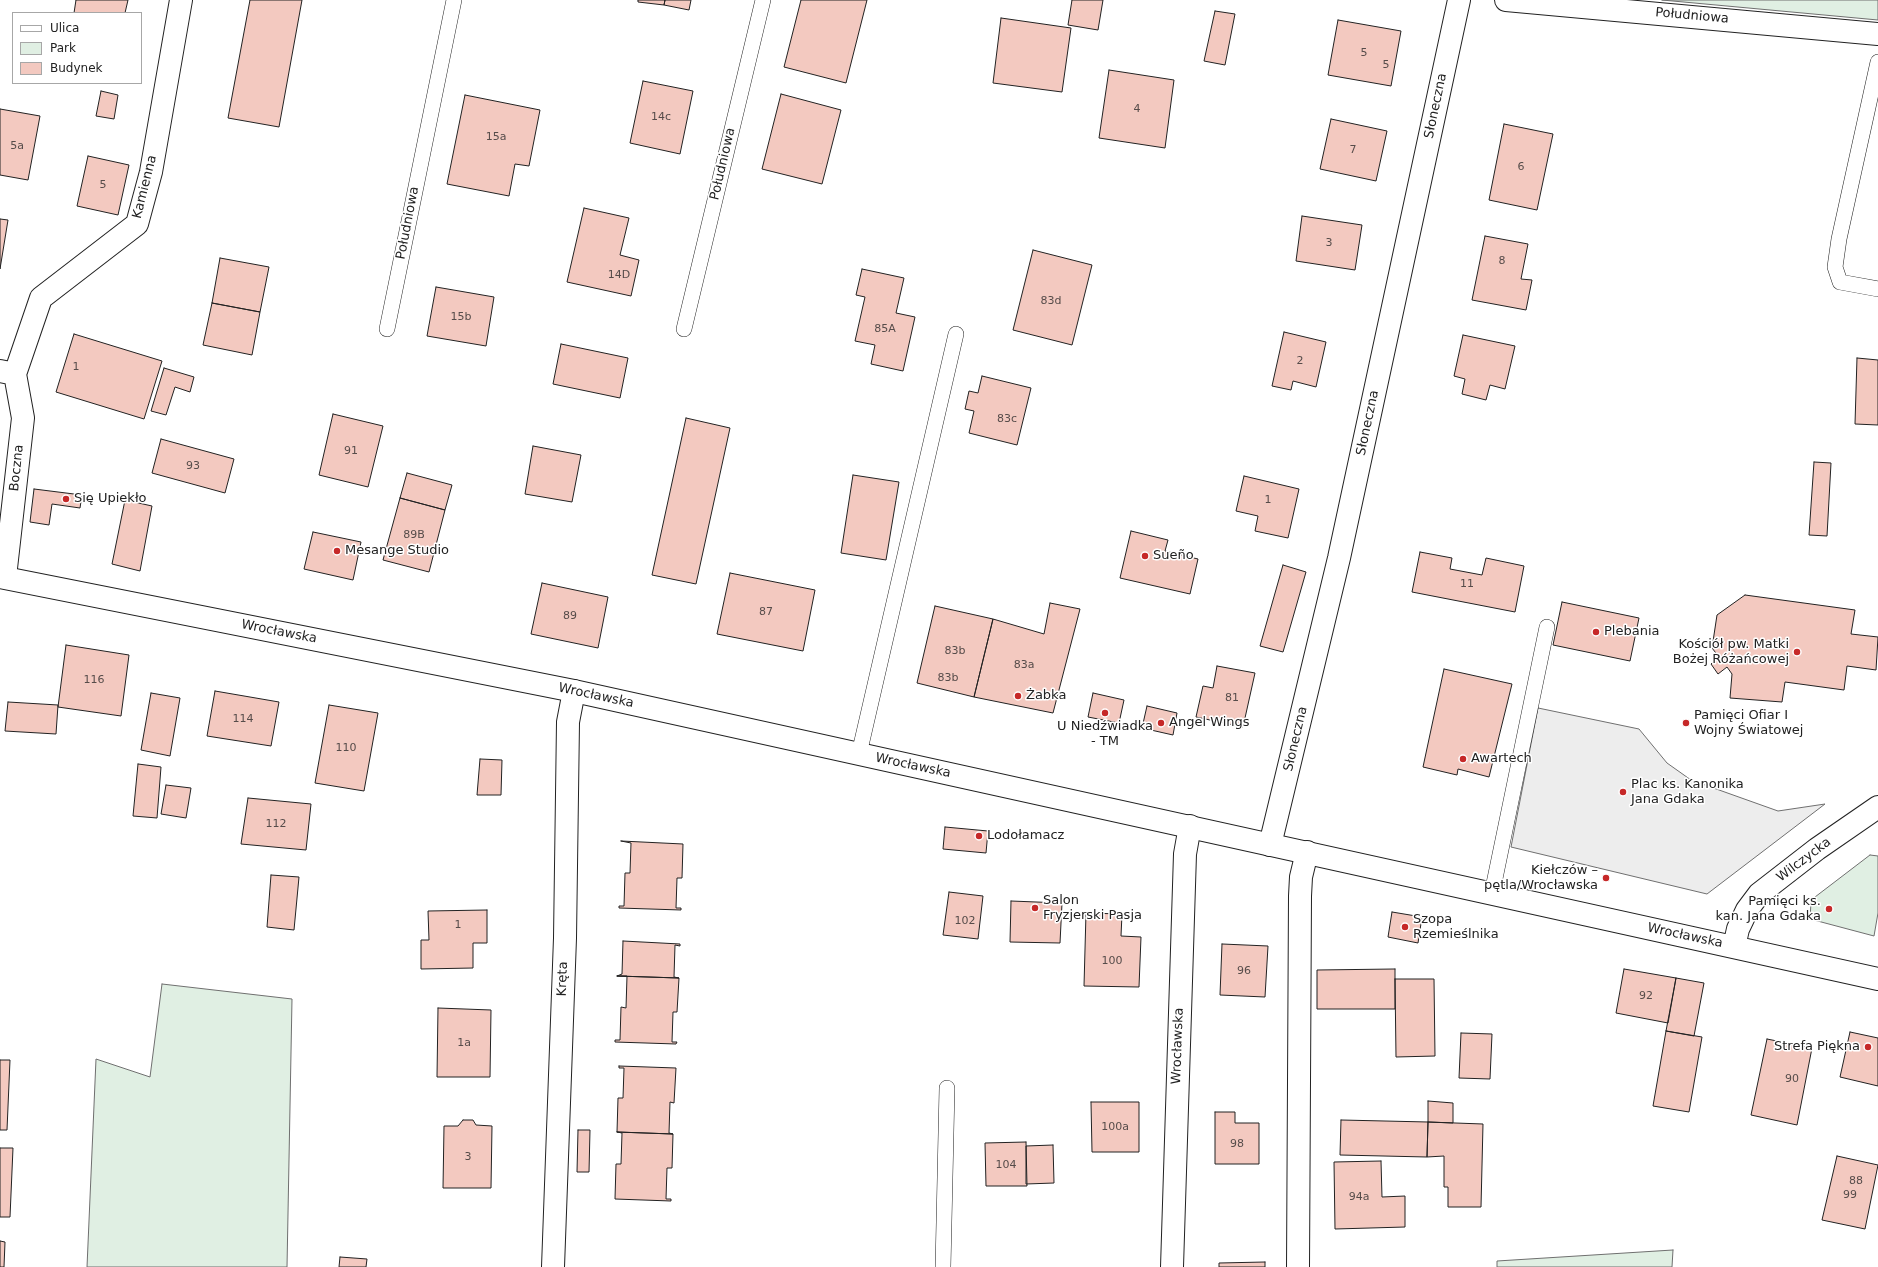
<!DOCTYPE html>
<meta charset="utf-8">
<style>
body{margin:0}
#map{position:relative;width:1878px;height:1267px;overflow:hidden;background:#fff;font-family:"DejaVu Sans",sans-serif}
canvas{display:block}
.legend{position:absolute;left:12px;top:12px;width:130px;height:72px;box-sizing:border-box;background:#fff;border:1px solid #a7a7a7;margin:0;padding:5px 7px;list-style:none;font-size:12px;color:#222}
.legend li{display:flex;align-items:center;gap:8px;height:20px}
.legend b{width:20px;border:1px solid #a7a7a7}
</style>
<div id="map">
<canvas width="1878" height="1267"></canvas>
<ul class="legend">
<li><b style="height:5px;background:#fff"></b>Ulica</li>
<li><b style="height:11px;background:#e0efe3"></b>Park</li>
<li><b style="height:11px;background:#f3c9c0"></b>Budynek</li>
</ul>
</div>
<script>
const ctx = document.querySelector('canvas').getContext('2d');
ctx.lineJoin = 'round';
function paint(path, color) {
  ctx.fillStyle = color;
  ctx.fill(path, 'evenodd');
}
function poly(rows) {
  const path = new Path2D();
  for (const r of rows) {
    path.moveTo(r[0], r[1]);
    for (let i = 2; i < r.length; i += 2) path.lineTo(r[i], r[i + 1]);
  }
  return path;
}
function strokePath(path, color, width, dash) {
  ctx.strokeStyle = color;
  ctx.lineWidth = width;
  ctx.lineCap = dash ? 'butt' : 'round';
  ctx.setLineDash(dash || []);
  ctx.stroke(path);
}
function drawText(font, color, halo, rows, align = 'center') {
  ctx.font = font + ' "DejaVu Sans",sans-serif';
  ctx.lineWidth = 3;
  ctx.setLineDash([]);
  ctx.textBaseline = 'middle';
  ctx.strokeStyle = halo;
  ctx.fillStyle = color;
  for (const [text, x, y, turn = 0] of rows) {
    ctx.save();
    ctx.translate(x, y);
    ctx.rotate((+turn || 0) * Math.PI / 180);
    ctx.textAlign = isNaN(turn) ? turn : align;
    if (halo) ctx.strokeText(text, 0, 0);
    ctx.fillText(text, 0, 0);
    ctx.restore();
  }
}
const green = poly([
 [1662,0,1878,0,1878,20,1662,0],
 [1870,855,1878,856,1878,913,1874,936,1810,919,1811,902,1815,897,1870,855],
 [162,984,292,999,287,1267,87,1267,96,1059,150,1077,162,984],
 [1673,1250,1672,1267,1497,1267,1497,1261,1673,1250]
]);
paint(green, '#e0efe3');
strokePath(green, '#6f6f6f', 1);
const parking = poly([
 [1538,708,1639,729,1667,763,1691,780,1778,811,1825,804,1707,894,1511,847,1538,708]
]);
paint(parking, '#ededed');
strokePath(parking, '#6f6f6f', 1);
const building = poly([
 [76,0,128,0,125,13,74,13,76,0],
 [250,0,302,0,279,127,228,118,250,0],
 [638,0,665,0,664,5,638,2,638,0],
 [665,0,691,0,689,10,664,5,665,0],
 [801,0,867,0,846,83,784,67,801,0],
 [1072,0,1103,0,1098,30,1068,25,1072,0],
 [1215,11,1235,14,1225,65,1204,61,1215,11],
 [1001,18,1071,28,1062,92,993,83,1001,18],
 [1338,20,1401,31,1391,86,1328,75,1338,20],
 [1109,70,1174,80,1165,148,1099,138,1109,70],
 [643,81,693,91,680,154,630,143,643,81],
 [101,91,118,95,114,119,96,116,101,91],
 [781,94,841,110,822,184,762,169,781,94],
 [465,95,540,110,529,166,515,164,509,196,447,184,465,95],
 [0,109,40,116,28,180,0,175,0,109],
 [1331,119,1387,131,1376,181,1320,169,1331,119],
 [1504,124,1553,134,1537,210,1489,200,1504,124],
 [88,156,129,165,118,215,77,206,88,156],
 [584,208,629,218,620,255,639,260,631,296,567,282,584,208],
 [1302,216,1362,225,1355,270,1296,261,1302,216],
 [0,219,8,220,0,269,0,219],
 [1485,236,1528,244,1521,279,1532,280,1526,310,1472,300,1485,236],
 [1033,250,1092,265,1072,345,1013,330,1033,250],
 [220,258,269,267,260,312,212,303,220,258],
 [862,269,904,278,896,313,915,317,903,371,871,364,875,345,855,341,865,297,856,295,862,269],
 [436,287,494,297,486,346,427,336,436,287],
 [212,303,260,312,252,355,203,345,212,303],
 [1284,332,1326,342,1316,387,1293,381,1291,390,1272,386,1284,332],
 [74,334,162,361,144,419,56,392,74,334],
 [1463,335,1515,346,1505,389,1490,385,1486,400,1462,394,1465,379,1454,376,1463,335],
 [561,344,628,358,620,398,553,384,561,344],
 [1857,358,1878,360,1878,425,1855,424,1857,358],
 [164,368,194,377,190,392,175,387,166,415,151,411,164,368],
 [982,376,1031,388,1017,445,969,433,974,411,965,409,969,391,978,393,982,376],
 [333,414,383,426,368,487,319,475,333,414],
 [686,418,730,428,696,584,652,575,686,418],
 [161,439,234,459,225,493,152,473,161,439],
 [533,446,581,455,572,502,525,494,533,446],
 [1814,462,1831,463,1827,536,1809,535,1814,462],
 [407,473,452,485,445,510,400,498,407,473],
 [853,475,899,482,886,560,841,553,853,475],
 [1244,476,1299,489,1288,538,1255,531,1258,516,1236,511,1244,476],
 [34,489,82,495,80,508,52,504,49,525,30,522,34,489],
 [400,498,445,510,429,572,383,560,400,498],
 [125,500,152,506,140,571,112,564,125,500],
 [1131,531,1168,540,1165,551,1198,559,1190,594,1120,578,1131,531],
 [313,532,361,542,353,580,304,569,313,532],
 [1420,552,1452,558,1450,569,1482,575,1486,558,1524,566,1515,612,1412,592,1420,552],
 [1283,565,1306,572,1283,652,1260,646,1283,565],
 [730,573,815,590,803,651,717,634,730,573],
 [542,583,608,597,598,648,531,634,542,583],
 [1745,595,1855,610,1851,634,1878,637,1876,670,1847,666,1844,690,1785,682,1782,702,1730,698,1732,674,1727,667,1718,674,1711,664,1719,657,1712,648,1717,615,1745,595],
 [1562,602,1639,618,1630,661,1553,645,1562,602],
 [1050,603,1080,609,1053,713,974,697,993,619,1044,634,1050,603],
 [935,606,993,619,974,697,917,683,935,606],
 [66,645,129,655,121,716,58,707,66,645],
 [1217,666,1255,673,1243,727,1196,717,1203,686,1213,688,1217,666],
 [1444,669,1512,684,1489,777,1458,769,1457,775,1423,767,1444,669],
 [215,691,279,702,271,746,207,736,215,691],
 [151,693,180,698,170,756,141,750,151,693],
 [1093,693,1124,700,1119,723,1088,717,1093,693],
 [8,702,58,705,56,734,5,731,8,702],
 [329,705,378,713,364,791,315,783,329,705],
 [1147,706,1177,713,1173,735,1142,728,1147,706],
 [480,759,502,760,501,795,477,795,480,759],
 [138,764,161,767,157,818,133,816,138,764],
 [166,785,191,788,186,818,161,814,166,785],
 [248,798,311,804,306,850,241,844,248,798],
 [945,827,988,831,986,853,943,849,945,827],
 [621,841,683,844,682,878,677,878,676,908,681,908,681,910,619,908,619,906,624,906,625,873,630,873,631,843,621,841],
 [271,875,299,877,294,930,267,927,271,875],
 [949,892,983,896,978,939,943,935,949,892],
 [1011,901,1062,903,1060,943,1010,942,1011,901],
 [487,910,487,943,473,943,473,968,421,969,421,940,429,940,428,911,487,910],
 [1392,912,1422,917,1418,943,1388,937,1392,912],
 [1086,913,1122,914,1121,936,1141,937,1139,987,1084,986,1086,913],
 [623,941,680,944,680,946,675,945,674,977,679,978,617,976,622,974,623,941],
 [1222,944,1268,946,1265,997,1220,995,1222,944],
 [1395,969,1395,1009,1317,1009,1317,970,1395,969],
 [1624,969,1676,978,1668,1023,1616,1013,1624,969],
 [617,976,679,978,677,1012,673,1012,672,1042,677,1042,676,1044,615,1042,615,1040,620,1040,621,1007,626,1008,627,976,617,976],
 [1676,978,1704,983,1694,1036,1666,1031,1676,978],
 [1395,979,1434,979,1435,1056,1396,1057,1395,979],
 [438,1008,491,1010,490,1077,437,1077,438,1008],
 [1666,1031,1702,1037,1689,1112,1653,1106,1666,1031],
 [1850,1032,1878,1038,1878,1086,1840,1077,1850,1032],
 [1461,1033,1492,1034,1490,1079,1459,1078,1461,1033],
 [1767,1039,1812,1048,1797,1125,1751,1115,1767,1039],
 [0,1060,10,1060,7,1130,0,1130,0,1060],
 [619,1066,676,1068,674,1103,670,1102,669,1133,673,1134,617,1132,618,1098,623,1098,624,1068,619,1068,619,1066],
 [1428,1101,1453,1103,1453,1123,1428,1122,1428,1101],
 [1091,1102,1139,1102,1139,1152,1092,1152,1091,1102],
 [1215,1112,1235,1112,1235,1123,1259,1123,1259,1164,1215,1164,1215,1112],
 [463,1120,473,1120,476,1125,492,1126,491,1188,443,1188,444,1126,458,1126,463,1120],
 [1341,1120,1428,1122,1427,1157,1340,1155,1341,1120],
 [1428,1122,1483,1124,1481,1207,1448,1207,1448,1187,1444,1187,1444,1156,1427,1157,1428,1122],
 [578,1130,590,1130,589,1172,577,1172,578,1130],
 [617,1132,673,1134,672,1168,667,1168,666,1199,671,1199,671,1201,615,1199,616,1164,621,1164,622,1133,617,1132],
 [1026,1142,1027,1186,986,1186,985,1143,1026,1142],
 [1053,1145,1054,1183,1026,1184,1026,1146,1053,1145],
 [0,1148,13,1148,10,1217,0,1217,0,1148],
 [1837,1156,1878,1165,1865,1229,1822,1220,1837,1156],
 [1381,1161,1382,1197,1405,1196,1405,1227,1335,1229,1334,1162,1381,1161],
 [0,1241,5,1242,4,1267,0,1267,0,1241],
 [340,1257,367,1259,366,1267,339,1267,340,1257],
 [1265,1262,1265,1267,1219,1267,1219,1263,1265,1262]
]);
paint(building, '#f3c9c0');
strokePath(building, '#222', 1);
const lane = poly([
 [1878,62,1839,239,1835,267,1840,282,1878,289],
 [387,329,454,0],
 [684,329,763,0],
 [859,754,956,334],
 [1492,893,1547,627],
 [943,1267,947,1088]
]);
const street = poly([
 [1506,0,1878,34],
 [0,371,15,374,23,418,5,577],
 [15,374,41,298,137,224,151,172,181,0],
 [1270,845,1339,558,1459,0],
 [553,1267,565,938,568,722,574,691],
 [1172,1267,1185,854,1190,826],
 [1298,1267,1300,896,1301,877,1307,852]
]);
const secondary = poly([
 [0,577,574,691,1878,979],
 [1734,947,1738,929,1747,910,1759,894,1817,849,1878,807]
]);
strokePath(lane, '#222', 16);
strokePath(street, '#222', 24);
strokePath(secondary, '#222', 24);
strokePath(lane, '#fff', 15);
strokePath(street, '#fff', 22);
strokePath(secondary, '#fff', 22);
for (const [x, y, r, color] of [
 [66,499,4,"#c62828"],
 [337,551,4,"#c62828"],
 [1145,556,4,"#c62828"],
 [1596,632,4,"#c62828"],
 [1797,652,4,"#c62828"],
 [1018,696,4,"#c62828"],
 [1105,713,4,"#c62828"],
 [1161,723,4,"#c62828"],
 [1686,723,4,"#c62828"],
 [1463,759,4,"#c62828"],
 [1623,792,4,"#c62828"],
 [979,836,4,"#c62828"],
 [1606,878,4,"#c62828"],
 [1035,908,4,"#c62828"],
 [1829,909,4,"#c62828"],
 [1405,927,4,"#c62828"],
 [1868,1047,4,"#c62828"]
]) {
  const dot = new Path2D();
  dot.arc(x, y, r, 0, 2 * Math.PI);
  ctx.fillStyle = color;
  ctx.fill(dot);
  strokePath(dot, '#fff', 1.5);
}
drawText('11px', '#564c4a', null, [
 ["5",1364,53],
 ["5",1386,65],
 ["4",1137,109],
 ["14c",661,117],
 ["15a",496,137],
 ["5a",17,146],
 ["7",1353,150],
 ["6",1521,167],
 ["5",103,185],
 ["3",1329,243],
 ["8",1502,261],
 ["14D",619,275],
 ["83d",1051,301],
 ["15b",461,317],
 ["85A",885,329],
 ["2",1300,361],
 ["1",76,367],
 ["83c",1007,419],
 ["91",351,451],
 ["93",193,466],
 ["1",1268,500],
 ["89B",414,535],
 ["11",1467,584],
 ["87",766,612],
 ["89",570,616],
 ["83b",955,651],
 ["83a",1024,665],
 ["83b",948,678],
 ["116",94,680],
 ["81",1232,698],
 ["114",243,719],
 ["110",346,748],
 ["112",276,824],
 ["102",965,921],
 ["1",458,925],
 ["100",1112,961],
 ["96",1244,971],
 ["92",1646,996],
 ["1a",464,1043],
 ["90",1792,1079],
 ["100a",1115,1127],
 ["98",1237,1144],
 ["3",468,1157],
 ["104",1006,1165],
 ["88",1856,1181],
 ["99",1850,1195],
 ["94a",1359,1197]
]);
drawText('13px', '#222', '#fff', [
 ["Południowa",1692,16,5],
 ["Słoneczna",1436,106,-78],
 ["Południowa",723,164,-77],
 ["Kamienna",145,187,-76],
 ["Południowa",408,223,-79],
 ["Słoneczna",1368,423,-78],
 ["Boczna",17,468,-84],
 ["Wrocławska",279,632,11],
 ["Wrocławska",596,696,12],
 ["Słoneczna",1296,739,-77],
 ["Wrocławska",913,766,12],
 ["Wilczycka",1804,860,-37],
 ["Wrocławska",1685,936,12],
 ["Kręta",563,979,-88],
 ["Wrocławska",1178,1046,-88]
]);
drawText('13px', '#222', '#fff', [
 ["Się Upiekło",74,499],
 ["Mesange Studio",345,551],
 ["Sueño",1153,556],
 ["Plebania",1604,632],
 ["Kościół pw. Matki",1789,645,"right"],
 ["Bożej Różańcowej",1789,660,"right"],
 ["Żabka",1026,696],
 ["Pamięci Ofiar I",1694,716],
 ["Wojny Światowej",1694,731],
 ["Angel Wings",1169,723],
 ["U Niedźwiadka",1105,727,"center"],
 ["- TM",1105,742,"center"],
 ["Awartech",1471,759],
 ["Plac ks. Kanonika",1631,785],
 ["Jana Gdaka",1631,800],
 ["Lodołamacz",987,836],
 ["Kiełczów –",1598,871,"right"],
 ["pętla/Wrocławska",1598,886,"right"],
 ["Salon",1043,901],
 ["Fryzjerski Pasja",1043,916],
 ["Pamięci ks.",1821,902,"right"],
 ["kan. Jana Gdaka",1821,917,"right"],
 ["Szopa",1413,920],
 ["Rzemieślnika",1413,935],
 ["Strefa Piękna",1860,1047,"right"]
], 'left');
</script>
